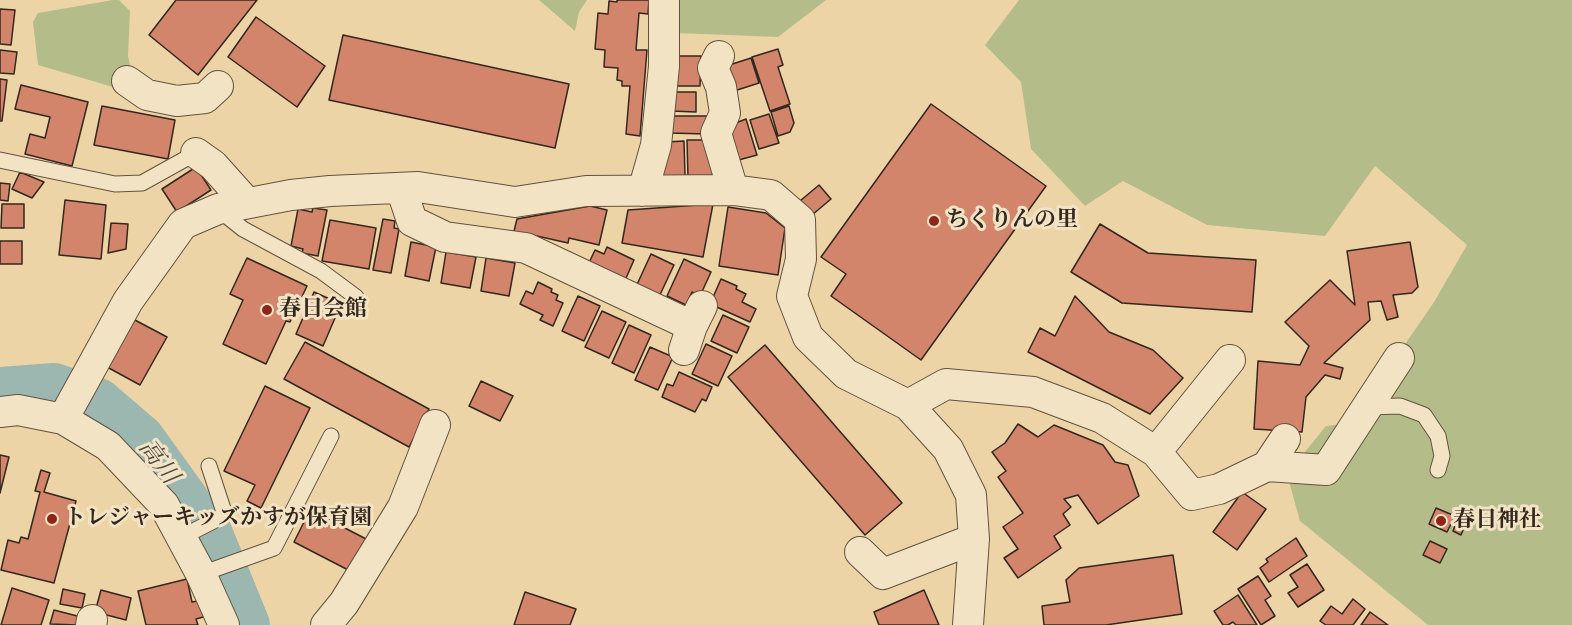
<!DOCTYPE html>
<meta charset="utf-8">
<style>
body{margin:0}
canvas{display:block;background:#edd4a6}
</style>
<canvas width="1572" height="625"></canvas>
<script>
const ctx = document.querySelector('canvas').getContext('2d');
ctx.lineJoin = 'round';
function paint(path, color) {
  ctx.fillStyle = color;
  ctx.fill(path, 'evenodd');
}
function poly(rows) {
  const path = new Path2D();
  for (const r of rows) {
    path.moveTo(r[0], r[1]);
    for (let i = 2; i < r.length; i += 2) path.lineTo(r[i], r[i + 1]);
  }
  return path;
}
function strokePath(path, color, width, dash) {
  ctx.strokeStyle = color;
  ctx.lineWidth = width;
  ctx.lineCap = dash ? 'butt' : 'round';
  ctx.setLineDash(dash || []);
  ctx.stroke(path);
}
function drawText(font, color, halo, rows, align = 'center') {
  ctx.font = font + ' "IM FELL DW Pica","Noto Serif JP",serif';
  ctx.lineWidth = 6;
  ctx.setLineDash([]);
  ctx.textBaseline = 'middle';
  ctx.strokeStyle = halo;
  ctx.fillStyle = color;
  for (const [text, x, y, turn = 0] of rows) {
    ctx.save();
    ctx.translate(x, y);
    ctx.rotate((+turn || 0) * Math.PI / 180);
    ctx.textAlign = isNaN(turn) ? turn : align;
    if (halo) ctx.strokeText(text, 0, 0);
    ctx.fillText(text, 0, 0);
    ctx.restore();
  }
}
paint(poly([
 [113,0,119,0,130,11,128,56,132,74,120,89,38,65,33,22,38,13],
 [539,0,587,0,579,12,575,31],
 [676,0,826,0,778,37,676,33],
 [1019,0,1572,0,1572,625,1428,625,1300,521,1287,474,1326,426,1351,423,1434,302,1467,245,1375,166,1325,236,1207,225,1123,181,1085,206,1031,149,1021,82,985,45]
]), '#b4bd8a');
strokePath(poly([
 [0,391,54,387,98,402,141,439,208,532,246,625]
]), '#9bb7b0', 48);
const building = poly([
 [176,0,257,0,198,75,149,35,176,0],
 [617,0,649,0,648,14,639,13,636,50,647,50,640,136,626,134,630,86,622,86,622,81,617,80,618,68,604,67,605,50,595,49,598,13,608,14,609,1,617,2,617,0],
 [0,9,15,10,11,45,0,44,0,9],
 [256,17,325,66,297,107,228,57,256,17],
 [343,35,569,84,555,148,329,100,343,35],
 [778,49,783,65,778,67,790,104,770,111,752,57,778,49],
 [0,50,17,52,14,74,0,73,0,50],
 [672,56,701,56,700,86,671,86,672,56],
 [751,58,759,83,731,92,723,67,751,58],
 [0,79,7,80,2,121,0,121,0,79],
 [21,85,88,102,72,166,25,154,30,134,45,138,50,117,15,109,21,85],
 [672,92,696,92,696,112,671,111,672,92],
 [931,104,1046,186,921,360,831,296,846,274,821,257,931,104],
 [102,106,175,120,168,159,94,145,102,106],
 [789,106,794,123,790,132,778,136,771,112,789,106],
 [769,114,779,143,759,149,750,120,769,114],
 [668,116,707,116,707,134,668,133,668,116],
 [746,119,757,155,735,161,728,135,733,124,746,119],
 [687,140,705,140,715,177,688,178,687,140],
 [684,141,685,176,661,177,666,142,684,141],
 [196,167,211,190,177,212,162,189,196,167],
 [20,172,44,182,32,198,12,189,20,172],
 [0,183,10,184,8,201,0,200,0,183],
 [819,185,831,199,812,215,800,201,819,185],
 [65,200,106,205,101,259,59,255,65,200],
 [2,204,24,204,24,228,1,228,2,204],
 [713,204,703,257,622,243,628,210,713,204],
 [590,206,607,210,599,245,569,238,568,243,537,236,536,240,513,235,517,219,590,206],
 [728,207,766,213,785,228,778,275,719,266,728,207],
 [313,208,327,210,318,256,302,253,303,249,291,246,298,209,312,212,313,208],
 [383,219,395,221,394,228,399,229,391,273,373,270,383,219],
 [330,220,376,228,369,269,322,261,330,220],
 [111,223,128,224,126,249,108,253,111,223],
 [1100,224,1148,253,1256,260,1252,312,1122,303,1071,272,1100,224],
 [0,241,22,241,22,264,0,264,0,241],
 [411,242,436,247,429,281,405,276,411,242],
 [1410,242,1418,287,1412,293,1393,295,1398,317,1387,320,1381,301,1368,302,1370,320,1324,363,1343,368,1340,379,1325,375,1306,397,1302,432,1254,429,1258,361,1300,365,1309,346,1285,322,1330,280,1355,305,1347,251,1410,242],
 [607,247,634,260,623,285,586,269,595,250,604,254,607,247],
 [446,252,476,257,470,288,441,283,446,252],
 [651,254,674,265,657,301,634,291,651,254],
 [247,258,307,286,290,322,286,321,266,364,223,344,243,300,230,294,247,258],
 [486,258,515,263,509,296,481,291,486,258],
 [684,259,711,272,700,296,692,292,686,305,667,296,684,259],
 [721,279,737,286,736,289,746,294,742,302,756,309,750,322,710,304,721,279],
 [538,282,552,289,551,292,558,295,556,300,563,303,553,326,540,320,543,315,520,304,526,291,533,294,538,282],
 [314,292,341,304,323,346,296,334,314,292],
 [578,296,600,306,584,341,562,331,578,296],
 [1075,296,1109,332,1153,350,1183,378,1150,414,1028,352,1040,328,1055,336,1075,296],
 [602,311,626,322,609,358,585,347,602,311],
 [723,315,749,327,737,353,711,341,723,315],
 [133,319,167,337,140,385,107,367,133,319],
 [629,325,651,335,634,373,612,363,629,325],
 [305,342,429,409,409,447,284,379,305,342],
 [706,344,732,356,718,386,692,374,706,344],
 [765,345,902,503,865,535,728,377,765,345],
 [650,347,673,357,658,390,635,380,650,347],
 [679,372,712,387,706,401,702,399,695,412,662,397,667,384,673,386,679,372],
 [481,381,513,396,500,421,469,406,481,381],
 [265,386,310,408,261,508,247,501,255,485,224,471,265,386],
 [1018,424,1038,437,1054,425,1103,445,1115,462,1128,465,1139,496,1098,524,1078,495,1064,499,1071,507,1063,514,1070,525,1054,536,1061,548,1018,578,1004,558,1018,549,1003,527,1023,513,998,477,1006,471,992,452,1005,443,1018,424],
 [0,455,9,457,0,493,0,455],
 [41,470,50,473,44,492,76,501,54,583,1,570,8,540,19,543,21,537,28,539,40,492,35,491,41,470],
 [1242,492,1266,509,1237,550,1213,532,1242,492],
 [1436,508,1455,516,1447,532,1429,524,1436,508],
 [310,510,370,541,354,573,294,542,310,510],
 [1457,520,1466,523,1461,535,1453,531,1457,520],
 [1296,538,1307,556,1269,582,1260,568,1268,562,1266,559,1296,538],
 [1430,541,1447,549,1440,563,1423,555,1430,541],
 [1173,555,1182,614,1106,625,1044,625,1042,606,1070,602,1066,580,1079,568,1173,555],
 [1307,564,1324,590,1298,607,1288,593,1298,587,1290,575,1307,564],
 [1258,576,1271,596,1265,600,1275,616,1261,625,1238,589,1258,576],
 [187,579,192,602,203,600,207,616,196,619,198,625,146,625,138,591,187,579],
 [12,588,49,600,41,625,1,625,12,588],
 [63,589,85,594,82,608,60,604,63,589],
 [101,590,131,598,126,620,95,612,101,590],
 [924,590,939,625,879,625,874,612,924,590],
 [525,592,576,609,570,625,514,625,525,592],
 [1238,595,1257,625,1236,625,1233,622,1228,625,1223,625,1214,611,1238,595],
 [1353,599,1365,609,1353,625,1326,625,1320,621,1331,606,1342,614,1353,599],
 [54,610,81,617,78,625,50,624,54,610],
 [1370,612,1388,625,1361,625,1370,612]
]);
paint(building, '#d2856a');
strokePath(building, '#34271d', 1.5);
const lane = poly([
 [0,160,115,184,142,183,196,153],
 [218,209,243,229,321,271,356,297],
 [1367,407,1400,406,1424,415,1438,436,1442,456,1438,470],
 [182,537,225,515,209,466],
 [201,574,274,548,331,436]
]);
const street = poly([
 [719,56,713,68,721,87,725,113,716,133,733,190],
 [127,81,147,95,177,101,205,98,218,86],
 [196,153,213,165,247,203],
 [401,188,412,221,445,237,526,248,692,326],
 [643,191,656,145,664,66,664,0],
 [684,350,692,326,702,306],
 [908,405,946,384,1033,392,1102,418,1156,452,1192,495,1219,489,1267,466,1326,470,1399,358],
 [0,412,18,410,63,419,108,446,164,505,201,574,224,625],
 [63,419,128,301,183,224,218,209,291,195,330,191,418,187,515,202,586,191,733,190,771,195,800,220,801,259,792,296,808,337,846,374,908,405,948,449,971,495,974,539,968,625],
 [1156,452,1230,360],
 [1267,466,1285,439],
 [860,552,883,574,974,539],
 [91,625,92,620],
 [326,625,344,603,403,507,435,425]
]);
strokePath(lane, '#62523f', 17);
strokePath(street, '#62523f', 32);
strokePath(lane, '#f3e3c5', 15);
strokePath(street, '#f3e3c5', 30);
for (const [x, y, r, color] of [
 [934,221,6,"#8f2418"],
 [267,310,6,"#8f2418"],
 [52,519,6,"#8f2418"],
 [1441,521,6,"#8f2418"]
]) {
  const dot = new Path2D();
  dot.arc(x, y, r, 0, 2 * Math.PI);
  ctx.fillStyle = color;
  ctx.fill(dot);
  strokePath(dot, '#f3e3c5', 2);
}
drawText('bold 22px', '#34271d', '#f3e3c5', [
 ["ちくりんの里",946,221],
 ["春日会館",279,310],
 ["トレジャーキッズかすが保育園",64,519],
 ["春日神社",1453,521]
], 'left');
drawText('italic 24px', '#4e4b42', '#f3e3c5', [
 ["高川",157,463,53]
]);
</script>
